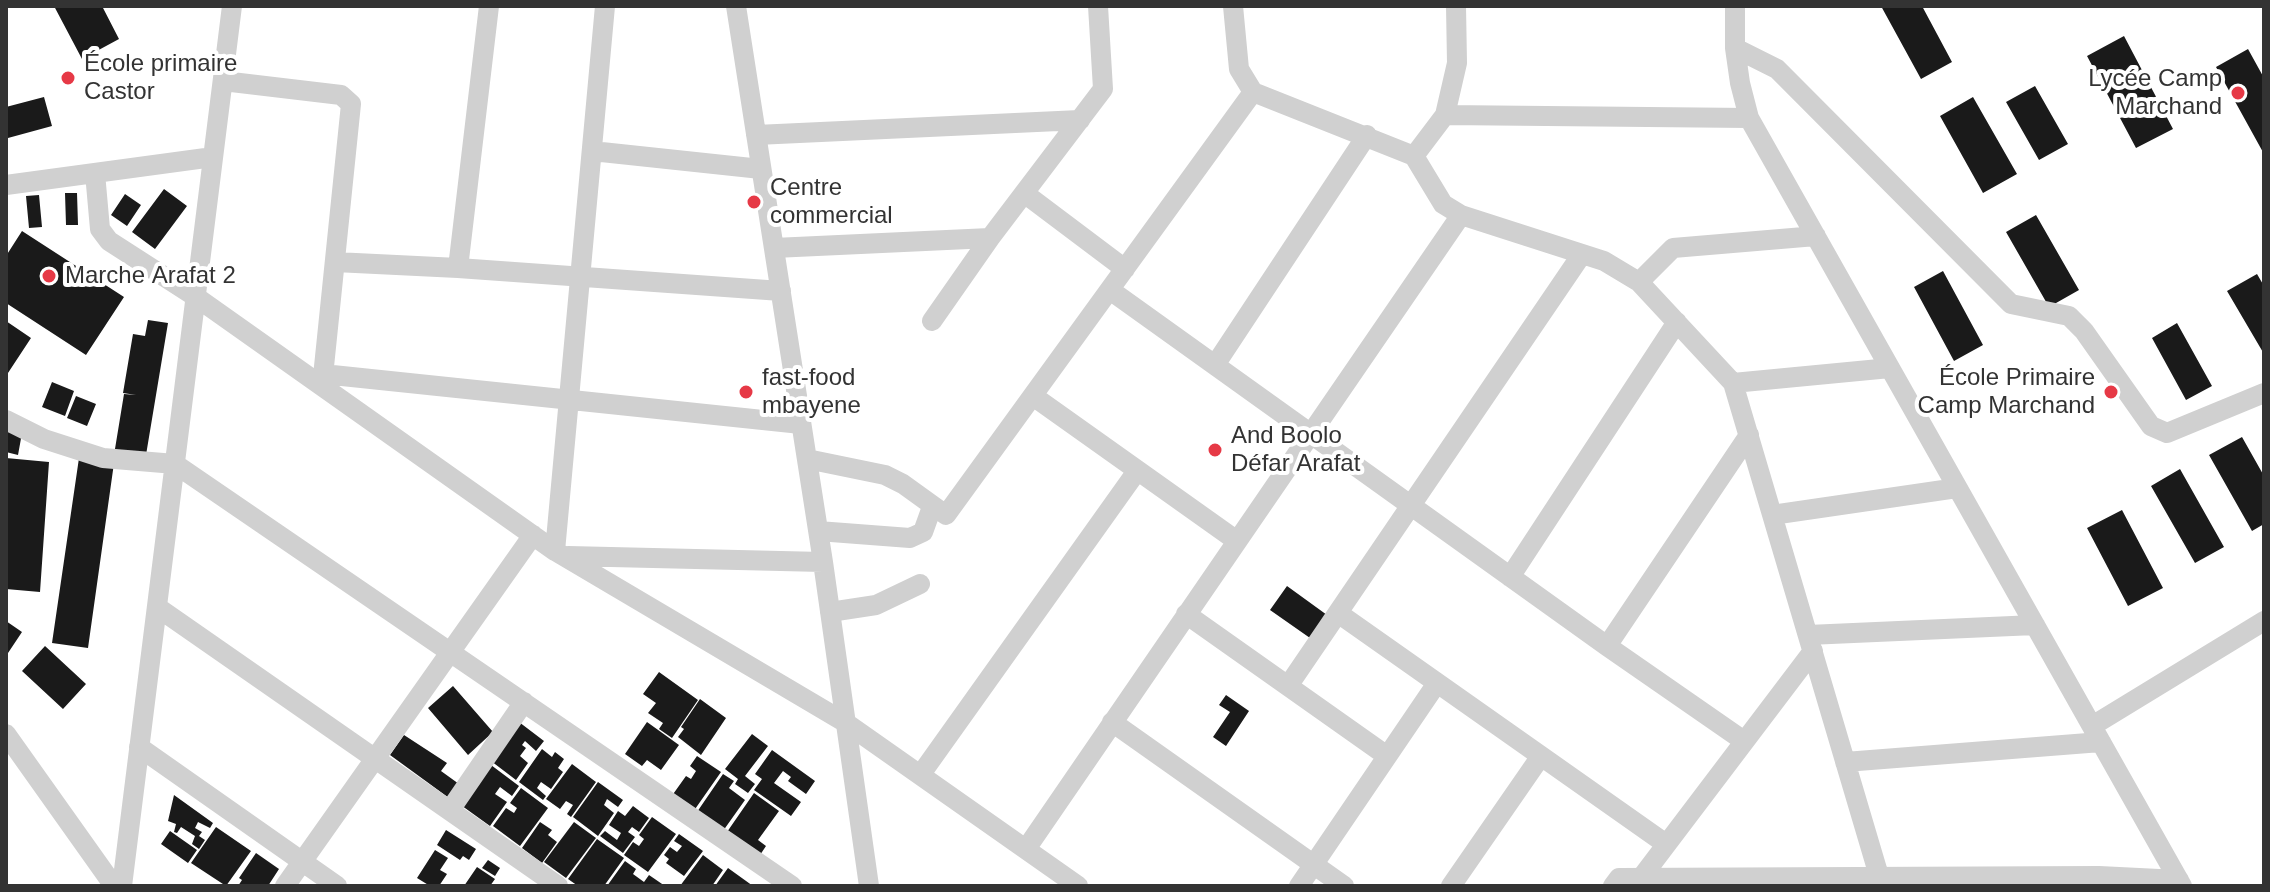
<!DOCTYPE html>
<meta charset="utf-8">
<style>
body{margin:0}
#map{position:relative;width:2270px;height:892px;overflow:hidden;background:#fff;font-family:Helvetica,sans-serif}
canvas{display:block}
.frame{position:absolute;inset:0;border:8px solid #333;pointer-events:none}
</style>
<div id="map">
<canvas width="2270" height="892"></canvas>
<div class="frame"></div>
</div>
<script>
const ctx = document.querySelector('canvas').getContext('2d');
ctx.lineJoin = 'round';
function paint(path, color) {
  ctx.fillStyle = color;
  ctx.fill(path, 'evenodd');
}
function poly(rows) {
  const path = new Path2D();
  for (const r of rows) {
    path.moveTo(r[0], r[1]);
    for (let i = 2; i < r.length; i += 2) path.lineTo(r[i], r[i + 1]);
  }
  return path;
}
function strokePath(path, color, width, dash) {
  ctx.strokeStyle = color;
  ctx.lineWidth = width;
  ctx.lineCap = dash ? 'butt' : 'round';
  ctx.setLineDash(dash || []);
  ctx.stroke(path);
}
function drawText(font, color, halo, rows, align = 'center') {
  ctx.font = font + ' Helvetica,sans-serif';
  ctx.lineWidth = 8;
  ctx.setLineDash([]);
  ctx.textBaseline = 'middle';
  ctx.strokeStyle = halo;
  ctx.fillStyle = color;
  for (const [text, x, y, turn = 0] of rows) {
    ctx.save();
    ctx.translate(x, y);
    ctx.rotate((+turn || 0) * Math.PI / 180);
    ctx.textAlign = isNaN(turn) ? turn : align;
    if (halo) ctx.strokeText(text, 0, 0);
    ctx.fillText(text, 0, 0);
    ctx.restore();
  }
}
paint(poly([
 [54,6,102,6,119,39,82,59],
 [1881,6,1922,6,1952,62,1921,79],
 [2124,36,2173,129,2136,148,2087,56],
 [2248,49,2264,78,2264,154,2216,67],
 [2035,86,2068,144,2039,160,2006,102],
 [44,97,52,126,8,138,6,107],
 [1973,97,2017,174,1983,193,1940,116],
 [164,189,187,206,155,249,132,232],
 [65,193,77,193,78,225,66,225],
 [125,194,141,205,127,226,111,215],
 [39,195,42,227,29,228,26,196],
 [2036,215,2079,290,2049,307,2006,232],
 [22,231,124,297,86,355,6,303,6,256],
 [1943,271,1983,345,1954,361,1914,287],
 [2257,274,2264,286,2264,354,2227,291],
 [148,320,168,323,145,461,114,455,124,394,136,395,123,393,133,334,145,336],
 [6,321,31,338,6,376],
 [2177,323,2212,386,2186,400,2152,338],
 [52,382,74,391,65,416,42,407],
 [76,396,96,404,87,426,67,418],
 [6,430,22,433,18,455,6,452],
 [2242,437,2264,476,2264,524,2252,531,2209,455],
 [6,458,49,462,40,592,6,589],
 [79,458,114,463,88,648,52,643],
 [2180,469,2224,547,2195,563,2151,486],
 [2122,510,2163,588,2128,606,2087,528],
 [1287,586,1327,615,1310,638,1270,610],
 [6,621,22,632,6,656],
 [45,646,86,684,63,709,22,671],
 [659,672,698,700,672,738,659,729,663,723,648,713,656,703,643,694],
 [453,686,493,732,468,755,428,708],
 [1226,695,1249,711,1226,746,1213,737,1230,712,1219,705],
 [700,699,726,718,701,755,678,737,684,729,681,727],
 [519,722,544,741,536,751,525,741,522,745,526,748,520,756,528,763,516,780,491,761],
 [647,722,679,745,661,770,647,760,642,766,625,754],
 [752,734,768,746,745,776,755,784,748,793,735,784,738,779,725,769],
 [404,735,447,763,441,771,459,784,449,798,390,755],
 [542,749,552,757,555,752,564,759,558,768,563,772,551,789,541,782,537,788,546,796,543,800,519,782],
 [772,750,815,781,806,794,788,781,791,777,783,771,774,783,801,802,791,816,754,790,762,779,755,774],
 [697,756,721,772,693,812,671,797,686,776,691,779,696,771,690,766],
 [487,762,519,786,512,796,500,787,495,794,507,802,490,826,458,803],
 [572,764,596,782,571,817,567,814,573,805,566,801,560,809,546,799],
 [723,774,734,781,729,788,745,800,723,831,697,812],
 [598,782,623,800,618,807,607,799,604,805,614,813,598,836,573,817],
 [521,788,548,808,520,846,493,826,506,808,514,813,517,808,510,803],
 [754,793,779,811,758,840,766,846,760,855,727,832],
 [174,795,213,823,210,828,198,822,195,828,202,832,199,836,205,840,199,849,192,844,195,836,181,827,177,833,174,832,176,824,168,821],
 [633,806,649,818,639,832,632,827,628,832,635,837,623,853,600,836,605,831,617,840,621,833,609,825,618,811,625,816],
 [652,817,676,834,648,872,624,855,633,842,639,846,644,839,639,835],
 [540,822,552,830,548,835,557,842,542,863,522,848],
 [574,822,596,838,566,878,544,862],
 [216,827,251,851,226,886,191,863],
 [446,830,476,849,469,860,463,856,460,860,437,845],
 [170,831,197,850,188,863,161,844],
 [679,834,703,851,684,876,666,863,669,859,664,855,670,847,677,852,682,846,674,841],
 [597,839,624,858,604,886,578,886,568,879],
 [435,850,448,858,440,870,447,874,439,886,430,886,417,878],
 [256,853,279,869,268,886,238,886,242,880,239,878],
 [703,855,723,870,712,886,680,886],
 [488,860,500,868,495,876,482,868],
 [625,861,636,869,633,874,644,882,649,875,665,886,607,886],
 [477,867,495,879,490,886,464,886],
 [728,868,753,886,715,886]
]), '#1a1a1a');
strokePath(poly([
 [736,6,823,562,869,886],
 [1233,6,1239,69,1253,92,1414,156,1443,204,1461,215,1604,261,1639,282,1733,383,1882,886],
 [1735,6,1735,48,1740,83,1749,118,2182,886],
 [1735,48,1777,69,2011,304,2069,316,2084,331,2151,426,2167,433,2264,393],
 [223,81,341,95,351,104,322,386],
 [1445,115,1749,118],
 [756,135,1080,120],
 [592,151,761,169],
 [1414,156,1445,115,1457,63,1456,6],
 [95,173,100,229,109,241,196,297,555,551,846,723,1078,886],
 [6,185,213,157],
 [1024,193,1125,269],
 [774,248,990,238],
 [335,262,458,268,781,291],
 [458,268,489,6],
 [1639,282,1673,248,1816,236],
 [1110,290,1607,646,1744,741],
 [932,321,990,238,1103,89,1098,6],
 [1215,365,1367,135],
 [323,374,801,424],
 [1733,383,1890,368],
 [1033,396,1237,541],
 [6,420,44,439,103,458,175,464,792,886],
 [807,459,885,475,903,484,946,515,1253,92],
 [1772,515,1957,488],
 [818,531,910,538,923,532,932,507],
 [555,551,605,6],
 [568,556,823,562],
 [1510,577,1677,322],
 [157,607,558,886],
 [830,612,876,605,920,584],
 [1338,613,1666,844],
 [1186,614,1387,756],
 [1808,635,2035,625],
 [1607,646,1749,435],
 [1288,686,1582,254],
 [1112,722,1344,886],
 [2092,726,2264,621],
 [6,734,114,886],
 [139,747,337,886],
 [1845,762,2101,742],
 [921,774,1137,471],
 [450,810,524,702],
 [1026,849,1461,215],
 [1641,878,1813,651],
 [122,886,232,6],
 [285,886,533,535],
 [1299,886,1437,683],
 [1451,886,1541,756],
 [1613,886,1619,878,2099,876,2179,880]
]), '#d0d0d0', 20);
for (const [x, y, r, color] of [
 [68,78,8,"#e63946"],
 [2238,93,8,"#e63946"],
 [754,202,8,"#e63946"],
 [49,276,8,"#e63946"],
 [746,392,8,"#e63946"],
 [2111,392,8,"#e63946"],
 [1215,450,8,"#e63946"]
]) {
  const dot = new Path2D();
  dot.arc(x, y, r, 0, 2 * Math.PI);
  ctx.fillStyle = color;
  ctx.fill(dot);
  strokePath(dot, '#fff', 3);
}
drawText('24px', '#333', '#fff', [
 ["École primaire",84,64],
 ["Castor",84,92],
 ["Lycée Camp",2222,79,"right"],
 ["Marchand",2222,107,"right"],
 ["Centre",770,188],
 ["commercial",770,216],
 ["Marche Arafat 2",65,276],
 ["fast-food",762,378],
 ["mbayene",762,406],
 ["École Primaire",2095,378,"right"],
 ["Camp Marchand",2095,406,"right"],
 ["And Boolo",1231,436],
 ["Défar Arafat",1231,464]
], 'left');
</script>
